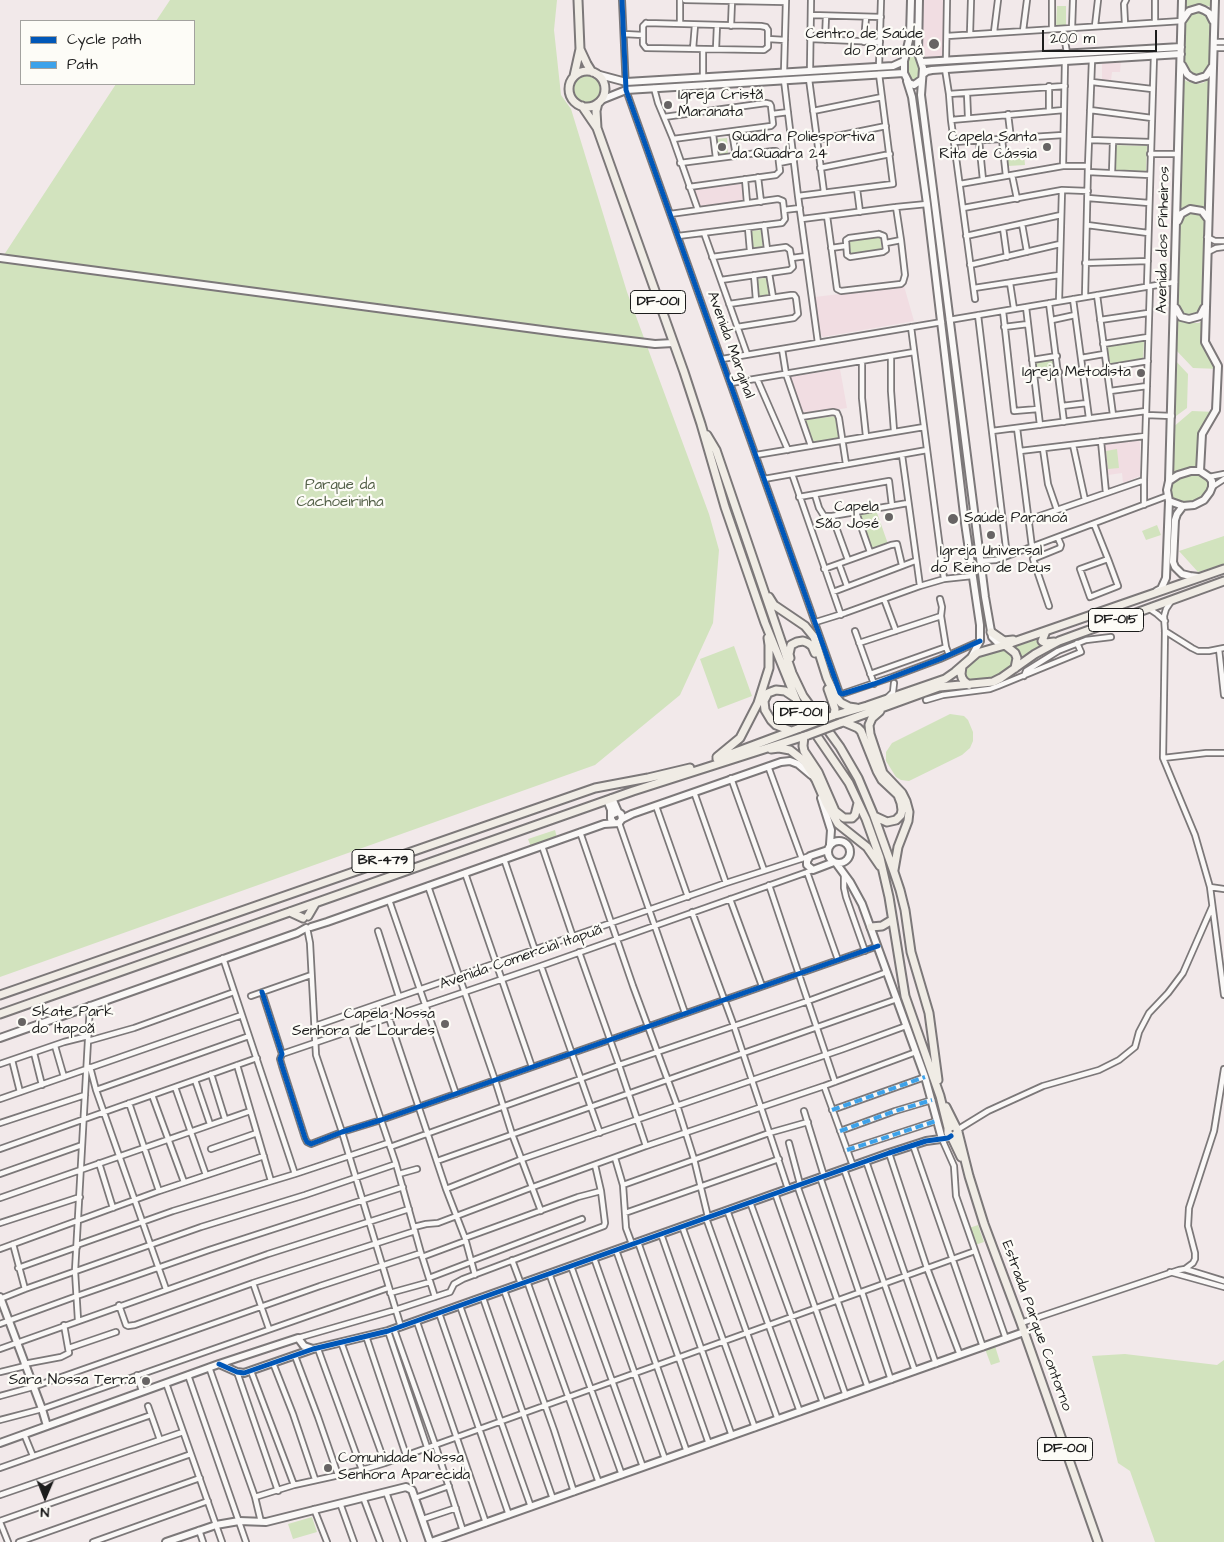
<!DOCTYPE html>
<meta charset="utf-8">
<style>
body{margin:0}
#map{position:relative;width:1224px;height:1542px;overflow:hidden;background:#f2e9ea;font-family:"Architects Daughter",sans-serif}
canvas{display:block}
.legend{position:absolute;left:20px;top:20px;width:175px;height:65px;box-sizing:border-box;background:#fdfcf7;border:1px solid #a3a29f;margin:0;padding:6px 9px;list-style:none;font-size:15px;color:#1c1c1c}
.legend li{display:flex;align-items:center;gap:10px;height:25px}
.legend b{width:25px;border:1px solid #a3a29f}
.north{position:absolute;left:20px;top:1472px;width:50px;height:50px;-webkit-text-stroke:4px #fdfcf7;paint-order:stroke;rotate:181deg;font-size:14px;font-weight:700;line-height:20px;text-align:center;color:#1c1c1c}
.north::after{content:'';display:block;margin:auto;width:18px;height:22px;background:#1c1c1c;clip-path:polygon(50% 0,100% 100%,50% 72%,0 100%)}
.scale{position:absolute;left:1042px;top:30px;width:115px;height:22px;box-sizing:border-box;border:2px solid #1c1c1c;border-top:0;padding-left:6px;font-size:15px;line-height:18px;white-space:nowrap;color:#1c1c1c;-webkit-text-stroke:4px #fdfcf7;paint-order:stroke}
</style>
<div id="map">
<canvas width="1224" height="1542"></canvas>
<ul class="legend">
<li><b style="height:6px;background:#0057b8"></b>Cycle path</li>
<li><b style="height:6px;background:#3da2ea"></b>Path</li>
</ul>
<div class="north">N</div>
<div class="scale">200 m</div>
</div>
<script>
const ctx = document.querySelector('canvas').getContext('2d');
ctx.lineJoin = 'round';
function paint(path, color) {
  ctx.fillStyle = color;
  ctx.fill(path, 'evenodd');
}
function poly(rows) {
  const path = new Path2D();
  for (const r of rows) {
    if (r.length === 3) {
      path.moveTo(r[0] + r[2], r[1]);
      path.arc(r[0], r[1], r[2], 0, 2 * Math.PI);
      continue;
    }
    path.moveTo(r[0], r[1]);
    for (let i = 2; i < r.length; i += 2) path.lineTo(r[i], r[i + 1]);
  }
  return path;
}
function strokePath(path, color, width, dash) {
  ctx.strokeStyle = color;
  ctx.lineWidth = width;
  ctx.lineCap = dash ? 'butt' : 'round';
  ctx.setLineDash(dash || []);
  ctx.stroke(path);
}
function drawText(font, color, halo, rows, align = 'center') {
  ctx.font = font + ' "Architects Daughter",sans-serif';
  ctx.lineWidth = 4.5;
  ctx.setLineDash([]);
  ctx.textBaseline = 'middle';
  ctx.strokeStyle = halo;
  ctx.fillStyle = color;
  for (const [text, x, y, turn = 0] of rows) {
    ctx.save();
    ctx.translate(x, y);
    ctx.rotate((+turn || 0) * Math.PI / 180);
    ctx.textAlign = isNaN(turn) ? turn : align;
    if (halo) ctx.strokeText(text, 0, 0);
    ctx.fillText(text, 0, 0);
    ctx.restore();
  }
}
paint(poly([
 [919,0,947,0,946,60,921,63],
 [1121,60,1120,72,1112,72,1111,81,1102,81,1102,61],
 [740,183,742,185,743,200,741,202,699,209,692,192,693,189],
 [904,286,914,321,823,337,820,334,815,297],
 [840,369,847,408,804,415,800,413,789,379,790,377],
 [1137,440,1139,441,1140,443,1140,476,1123,483,1122,473,1108,475,1104,447,1106,444]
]), '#f1dde2');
paint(poly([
 [170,0,557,0,554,30,561,95,571,109,627,292,709,514,719,550,713,623,680,695,595,765,0,977,0,261,116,84,194,84,194,21,156,21],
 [1186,0,1215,0,1214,11,1209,6,1190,6,1185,11],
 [1057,6,1066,6,1066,27,1056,27],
 [1190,11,1204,11,1213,25,1213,64,1206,76,1191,77,1181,62,1182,21],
 [911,55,915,55,917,57,919,68,917,78,913,81,909,77,906,69,906,61],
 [1181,75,1186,81,1197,84,1203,83,1212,77,1207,215,1197,208,1178,215],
 [586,89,14],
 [727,138,728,155,718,156,716,139],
 [1115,145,1147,146,1146,173,1114,172],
 [1024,154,1025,165,1008,166,1007,156],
 [1191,211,1201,213,1206,219,1204,304,1202,311,1193,317,1182,316,1178,311,1177,302,1178,225,1182,215],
 [761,230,763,250,751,251,749,231],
 [880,236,882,251,848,255,845,242],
 [768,277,771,297,756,299,754,280],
 [1205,318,1204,340,1220,369,1193,368,1175,349,1176,319,1184,323,1199,323],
 [1144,341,1143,362,1107,367,1105,346],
 [1053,358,1054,371,1037,373,1035,361],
 [1173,358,1188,374,1187,408,1172,419],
 [1192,411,1215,412,1198,438,1199,466,1183,469,1172,476,1172,428],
 [836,416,840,440,810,445,803,420],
 [1117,449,1119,468,1108,469,1106,451],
 [1200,473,1208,478,1211,487,1202,499,1189,504,1170,500,1169,484,1178,476],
 [876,510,888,544,871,550,859,514],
 [1157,525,1161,535,1146,540,1142,531],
 [1224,536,1224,564,1198,572,1179,551],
 [1039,636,1038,644,1045,646,1017,663,1009,646],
 [734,646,752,696,718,709,700,659],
 [1004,647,1013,654,1013,667,992,680,970,681,965,679,963,666,973,657],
 [950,714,964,716,968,720,973,732,973,741,970,748,962,755,909,781,901,780,896,777,886,761,886,752,892,743],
 [555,830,557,838,531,847,528,839],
 [978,1225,984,1242,975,1245,969,1228],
 [995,1346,1000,1362,991,1365,985,1349],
 [1125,1354,1217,1365,1224,1360,1224,1542,1155,1542,1130,1471,1118,1463,1092,1356],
 [312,1517,317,1532,293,1539,288,1524]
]), '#d2e3be');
const street = poly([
 [622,0,626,90,840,693,842,694,892,677,940,659,978,642],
 [685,0,786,2],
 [811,15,881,17],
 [1155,22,1155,0],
 [646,23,761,26,766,27,768,30,768,47,764,50,646,48,643,44,643,26,646,23],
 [680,24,680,0],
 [1125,24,1124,4,1126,0],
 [731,26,732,0],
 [1095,26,1098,0],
 [1072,28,1073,0],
 [1052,29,1052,0],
 [1063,29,1067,53],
 [1023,31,1027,0],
 [994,32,998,0],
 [624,34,643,35],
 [970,34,971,0],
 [947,36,1182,21],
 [768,39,785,40],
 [810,39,880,42],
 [825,40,826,16],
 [864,42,866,17],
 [1214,42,1224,42],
 [1214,48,1224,48],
 [693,49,695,25],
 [703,49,703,77],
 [716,49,717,25],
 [946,60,947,0],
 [879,67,881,0],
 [945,69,949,94,951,120,975,299],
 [810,71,811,0],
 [784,72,786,0],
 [809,79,824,192],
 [784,80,798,196,818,343],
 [1092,82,1152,89],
 [654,88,658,103,673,139,698,210],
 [967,93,968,117],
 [949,94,1065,86],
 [1090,110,1152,118],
 [813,111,882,97],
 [1049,111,1049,86],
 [773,114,788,112],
 [1008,114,1011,139],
 [664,117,766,103,770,104,771,106,773,124,771,126,673,139],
 [951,120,1064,110],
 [732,132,736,156],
 [713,134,716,158],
 [1002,139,1006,176],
 [817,140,886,126],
 [979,140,983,180],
 [1090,140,1150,142],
 [954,142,1063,135],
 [1150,154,1178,154],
 [680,163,773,151,776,151,778,154,780,171,776,175,689,187],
 [779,163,794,160],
 [1063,166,1065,61],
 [820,168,890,154],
 [1088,172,1150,175],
 [1112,173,1113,141],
 [1012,175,1017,199],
 [758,177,761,202],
 [745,179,747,203],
 [960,184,1063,166,1088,166],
 [857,189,860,212],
 [798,196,893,184,879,74],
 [1088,198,1149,203],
 [963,208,1062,190,1088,191],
 [784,210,800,208],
 [670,214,778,199,783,201,785,219,782,223,678,236],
 [827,216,837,289,841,291,901,284,903,282,905,275,901,240,896,207],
 [802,219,896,207,927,204],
 [1022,224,1027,252],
 [764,225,767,249],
 [1087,225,1148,233],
 [748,228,750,251],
 [1003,228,1007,257],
 [704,233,747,354],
 [879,234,884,236,886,250,883,252,850,257,847,255,846,240,849,238,879,234],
 [966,236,1061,215],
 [1207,237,1215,241,1224,241],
 [886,243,901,240],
 [831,248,845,246],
 [1208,252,1216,248,1224,247],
 [712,257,786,247,790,250,793,267,790,270,721,280],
 [792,258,806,256],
 [1085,263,1148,261],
 [970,265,1060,244],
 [769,273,773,297],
 [754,275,756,300],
 [1010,283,1014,309],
 [1147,286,1154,55],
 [974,288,1059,275],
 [1097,295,1113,415],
 [1085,297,1088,166,1092,60],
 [1073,299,1089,418],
 [1059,301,1062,190],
 [1049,303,1064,422],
 [729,304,791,295,794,295,796,298,798,314,794,318,737,327],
 [1026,307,1040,425],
 [1003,311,1014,411,1038,409],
 [978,315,1007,556],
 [949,320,1175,282],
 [1052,320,1075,315],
 [1100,320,1148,313],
 [911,327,944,579],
 [1004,327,1028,324],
 [1103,344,1148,337],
 [782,349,786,374,811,446],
 [891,356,891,391,894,431],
 [1081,358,1104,354],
 [722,359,942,322],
 [1032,360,1057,356],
 [862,361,862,398,866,436],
 [1106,368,1148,361],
 [1034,375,1059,372],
 [757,379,788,450],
 [731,383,914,352],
 [1110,391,1147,386],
 [1062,406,1087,403],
 [1146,415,1172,416],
 [801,417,833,412,837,413,839,418,846,464],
 [1017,428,1032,547],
 [992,431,1146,411],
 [1101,441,1106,493],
 [1073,445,1085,500],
 [1043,449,1048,484,1057,510],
 [1020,451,1145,436],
 [756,455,924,427],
 [902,455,920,586],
 [792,474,841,615],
 [1209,477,1224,474],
 [764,479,927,450],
 [1212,487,1224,479],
 [815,495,819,508,824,516,832,516,908,503],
 [799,497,889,481,892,506],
 [1144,505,1144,480,1150,286],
 [856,512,870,552],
 [832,516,848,560],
 [1028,520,1144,480],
 [1094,524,1108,559],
 [1108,559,1118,586,1090,597,1080,569,1108,559],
 [980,561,996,560,1007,556,1167,496],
 [839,564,847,586],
 [824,569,891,545,897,544,902,565],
 [833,592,915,561],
 [884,599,896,631],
 [940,599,942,607,941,616,946,647,949,655],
 [1172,600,1166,609,1164,616,1165,631,1163,758,1195,835,1210,887,1224,995],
 [1049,606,1033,559,1060,548,1061,545,1058,538],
 [1148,608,1157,614,1165,621],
 [816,622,845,613,920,586,944,579,972,576],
 [855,631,874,684],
 [1165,631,1192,648,1198,651,1209,651,1224,648],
 [859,643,941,616],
 [1219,649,1224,695],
 [870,674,946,647],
 [1024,676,1026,671,1058,651,1086,640,1111,637],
 [888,697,893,692,894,683],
 [926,700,943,695,990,689,998,686,1081,652,1077,643],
 [1163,758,1206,753,1224,753],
 [768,766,802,859],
 [731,778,764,870],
 [694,792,726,883],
 [656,806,688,897],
 [619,823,685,1013],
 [580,832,633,986,677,1105,694,1159,708,1217],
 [542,846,573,937],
 [504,859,535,950],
 [807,872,838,960],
 [465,873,532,1067],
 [844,874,844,888,846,897,865,951],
 [769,885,835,1082],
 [428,886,495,1080,512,1134,541,1211],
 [1210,887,1224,889],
 [730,899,762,986],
 [389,900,456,1094],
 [692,912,734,1026,788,1189],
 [307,928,310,943,316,1055,342,1132,401,1327],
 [378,931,399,997],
 [579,952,619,1065,646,1146],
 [223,958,295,1174],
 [541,966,600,1133],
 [262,992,282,1054,280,1059,282,1066,305,1138,307,1142,311,1144,342,1132,381,1120,878,946],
 [251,996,311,975],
 [389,1018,446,1189,465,1238,475,1275],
 [315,1026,726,883,810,856],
 [351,1031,396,1164,421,1253,435,1297],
 [88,1041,134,1028,234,992],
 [55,1046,64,1077],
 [34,1053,42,1085],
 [282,1054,541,966,813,870],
 [12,1060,20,1092],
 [0,1064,64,1042,88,1036],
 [237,1065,271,1181],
 [90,1067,96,1090,166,1289],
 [211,1074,225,1119],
 [195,1080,210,1124],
 [824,1086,853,1166],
 [175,1087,206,1175],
 [96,1090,249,1036],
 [152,1095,184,1182],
 [0,1099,242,1015],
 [129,1103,159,1191],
 [832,1110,925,1077],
 [804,1111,824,1176],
 [0,1123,85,1095],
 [957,1130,988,1111,1043,1086,1099,1070,1119,1060,1135,1047,1139,1032,1149,1013,1168,993,1183,973,1212,907],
 [840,1131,895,1111,932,1100],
 [942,1139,954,1166,956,1196,1006,1339],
 [789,1143,800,1184],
 [913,1145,983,1347],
 [390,1147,619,1065,808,1001,887,972],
 [0,1149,257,1058],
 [211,1149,257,1133],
 [847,1150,936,1121],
 [889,1153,927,1268,960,1355],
 [615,1158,623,1185,626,1228,632,1244],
 [437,1161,897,999],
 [866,1161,936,1364],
 [99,1163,113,1208],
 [844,1169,915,1371],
 [0,1174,82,1145],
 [399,1174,417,1169],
 [820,1177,859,1292],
 [623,1185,769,1133,808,1122],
 [797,1185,868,1388],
 [446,1189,522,1159,843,1049,906,1026],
 [775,1193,846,1396],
 [0,1198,250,1111],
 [750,1202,823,1403],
 [727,1210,800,1412],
 [625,1213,779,1159],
 [706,1218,778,1420],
 [0,1223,80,1197],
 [682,1226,755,1428],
 [414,1227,426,1224,438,1223,533,1187,646,1146,824,1086,916,1052],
 [661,1234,732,1436],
 [465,1238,578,1197,601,1191],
 [638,1242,709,1444],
 [13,1244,25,1289],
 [77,1245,173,1211,295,1174,388,1143],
 [0,1249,159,1191,264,1156],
 [616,1250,687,1452],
 [422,1257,465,1241],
 [594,1258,665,1459],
 [512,1260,521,1284],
 [471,1261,582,1219],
 [571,1266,643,1467],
 [18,1268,77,1247],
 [1185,1269,1193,1263,1195,1259,1195,1253,1188,1226,1189,1208,1214,1131,1224,1069],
 [1170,1272,1224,1287],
 [549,1273,622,1475],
 [429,1278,471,1262],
 [527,1281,599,1483],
 [253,1283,269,1329],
 [504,1290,554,1430,574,1492],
 [862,1292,891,1380],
 [390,1293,430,1282],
 [483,1298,553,1499],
 [0,1299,25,1289,201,1227,305,1195,396,1164],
 [119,1305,126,1325,128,1326,135,1325,253,1283,415,1231],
 [460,1306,531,1507],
 [439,1313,509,1515],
 [78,1320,75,1271,90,1005],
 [417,1322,486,1523],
 [1021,1323,1179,1270,1185,1269,1224,1281],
 [0,1324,77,1296,209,1250,403,1187],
 [394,1329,435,1444,463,1531],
 [388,1331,427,1447],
 [366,1336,406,1455],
 [298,1338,395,1310,450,1292,454,1284,463,1279,604,1226,605,1223,601,1191,595,1165],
 [341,1342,385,1463],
 [69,1348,116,1332],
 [0,1349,268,1254,409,1209],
 [318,1349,362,1470],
 [295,1356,318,1417,338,1475],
 [273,1363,293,1414,315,1479],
 [24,1364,61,1357,69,1353,64,1325],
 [209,1367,255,1497,261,1522],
 [251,1371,294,1485],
 [0,1372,25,1366],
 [237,1372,278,1491],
 [137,1375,142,1391],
 [188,1375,246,1542],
 [166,1383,222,1542],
 [0,1396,33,1387,320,1286,421,1253],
 [148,1406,160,1440],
 [0,1420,42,1409,388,1288],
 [24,1434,33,1456],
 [0,1468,151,1415],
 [386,1492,404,1542],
 [0,1495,183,1432],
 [255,1497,294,1485,362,1470,385,1463,975,1251],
 [363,1497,380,1542],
 [415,1498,449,1486],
 [340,1503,354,1542],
 [314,1509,327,1542],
 [423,1519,456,1508],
 [0,1521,191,1454],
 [0,1522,8,1542],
 [199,1530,203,1542],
 [19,1542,200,1478],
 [93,1542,208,1501]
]);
const secondary = poly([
 [1182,21,1189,11,1199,8,1204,10,1209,13,1213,21],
 [906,53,910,36,911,0],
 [918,53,919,0],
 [922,62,1181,47],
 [1182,65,1187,74,1191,77,1196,79,1206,76,1212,67],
 [596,74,626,82,893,66,904,61],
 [923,74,927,71,932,70,1065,61,1181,54],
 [921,80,914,85,909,83,904,73,904,61,906,54,910,51,918,53,923,68,921,95,985,597,992,637,998,643,1005,645],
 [907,81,912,97,927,204,965,523,980,625,980,641,972,656],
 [601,100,626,90,904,73],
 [1178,221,1181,214,1190,209,1202,211,1208,219],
 [0,258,565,333,655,344,673,343],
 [1176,308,1181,317,1189,319,1200,316,1204,308],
 [1191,471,1200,471,1209,477,1212,481,1212,487,1210,492,1204,500,1194,505,1183,506,1169,501,1167,490,1169,481,1178,475,1191,471],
 [1200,471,1202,434,1216,410,1218,366,1205,342,1215,0],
 [1169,481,1182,0],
 [1183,506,1177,514,1175,520,1173,562,1175,567,1182,574,1190,576,1198,577],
 [1157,591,1161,589,1166,578,1169,501],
 [612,798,618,812],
 [821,798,831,830,830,844],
 [607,800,611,810,611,815],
 [622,819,632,814,781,762,790,761,798,764,811,775],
 [839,852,11],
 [828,850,810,856,807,861,807,865,813,870,834,862],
 [836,863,850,882,862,904,925,1077,942,1139],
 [311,927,327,922,604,824,619,823,622,819,621,814,618,812,611,815,611,819,613,822],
 [0,1038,263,945,297,933,306,928],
 [0,1297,42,1409,47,1426],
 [219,1364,237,1372,244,1373,313,1349,388,1331,889,1153,926,1141,948,1138,951,1136],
 [0,1443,219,1364,298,1338,304,1346,313,1349],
 [166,1542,216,1525,239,1521,266,1522,406,1487,412,1490,430,1542],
 [431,1542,1024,1332]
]);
const primary = poly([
 [580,49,587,64,592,72],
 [587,89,18],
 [574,76,580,49,578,0],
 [598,103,596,111,597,128,684,372,701,424,725,507,765,623,802,714,849,783,866,819,880,858,889,897,905,996,940,1096,948,1128],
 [582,106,597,128],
 [707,435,716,450,792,673,803,696,840,747,858,778,874,816,894,872,900,890,905,910,911,952,929,1013,938,1080],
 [769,597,774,605,805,626,814,637,827,678,836,697,841,703,849,707,856,708],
 [1046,631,1042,641,1046,643,1054,642],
 [991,632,1004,641,1013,640],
 [1005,645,1015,653,1017,658,1015,668],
 [790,658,789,654,791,645,797,642,803,641,808,643,812,646,815,653],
 [962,666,961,674,962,678,964,681,969,685],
 [828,689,835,709,834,715],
 [880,711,872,718,869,725,870,734,883,773,902,793,906,801,909,812,908,821,898,847,894,870],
 [832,716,867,706,945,679,955,672,977,653,1005,645,1224,569],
 [844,722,858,728,861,731,877,771,882,780,898,795,901,803,902,810,901,815,896,820,887,822,874,816],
 [840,723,939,687,993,682,1001,678,1035,654,1059,641,1224,581],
 [791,731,776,725,771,720,765,710,764,701,768,693,776,690,785,691,794,697],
 [804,736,803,746,804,751,818,772,835,811,844,818,852,818,855,815,858,803],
 [771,749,779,748,790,750,804,761,816,780,826,803,838,824,867,847,880,866],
 [717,757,740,738,758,703,769,668,769,645,768,638],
 [717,759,800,728],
 [399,855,408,860,409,863,406,871],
 [290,912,303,918],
 [308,916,315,904],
 [871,927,882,926,892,920],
 [0,995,595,788,648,778,690,768],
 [0,1014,633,791,808,735],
 [946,1107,956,1127],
 [958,1132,954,1136,951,1136,948,1133,948,1128,953,1126,956,1127,957,1130,958,1132,969,1176,984,1224,1021,1323,1098,1542],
 [951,1136,961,1157]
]);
strokePath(street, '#7c7879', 8);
strokePath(secondary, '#7c7879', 10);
strokePath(primary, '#7c7879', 11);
strokePath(street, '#faf8f7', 4.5);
strokePath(secondary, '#faf8f7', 6);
strokePath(primary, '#f0ece5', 7);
const primaryBridge = poly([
 [800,728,832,716],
 [808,735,840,723]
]);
strokePath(primaryBridge, '#7c7879', 11, []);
strokePath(primaryBridge, '#f0ece5', 7);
strokePath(poly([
 [832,1110,925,1077],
 [840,1131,895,1111,932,1100],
 [847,1150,936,1121]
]), '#3da2ea', 4, [8, 4]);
strokePath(poly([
 [622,0,626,90,840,693,842,694,874,684,940,659,980,641],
 [262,992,282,1054,280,1059,282,1066,305,1138,307,1142,311,1144,342,1132,381,1120,878,946],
 [219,1364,237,1372,244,1373,313,1349,388,1331,889,1153,926,1141,948,1138,951,1136]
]), '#0057b8', 5);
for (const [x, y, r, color] of [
 [934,44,6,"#676464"],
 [668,105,5,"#676464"],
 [722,147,5,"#676464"],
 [1047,147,5,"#676464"],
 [1141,373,5,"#676464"],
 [889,517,5,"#676464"],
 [953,519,6,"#676464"],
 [991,535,5,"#676464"],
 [22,1022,5,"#676464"],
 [445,1024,5,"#676464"],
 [146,1381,5,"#676464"],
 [328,1468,5,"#676464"]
]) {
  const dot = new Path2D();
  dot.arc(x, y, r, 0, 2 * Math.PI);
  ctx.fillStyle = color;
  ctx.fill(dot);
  strokePath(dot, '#fdfcf7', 2);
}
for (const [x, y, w] of [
 [658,302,55],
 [1116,620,55],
 [801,713,55],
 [383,861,62],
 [1065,1449,55]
]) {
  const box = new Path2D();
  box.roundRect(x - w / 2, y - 11.5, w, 23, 4);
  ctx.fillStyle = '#fdfcf7';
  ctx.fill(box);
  strokePath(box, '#1c1c1c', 1);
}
drawText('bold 14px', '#1c1c1c', null, [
 ["DF-001",658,302],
 ["DF-015",1116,620],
 ["DF-001",801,713],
 ["BR-479",383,861],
 ["DF-001",1065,1449]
]);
drawText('15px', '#1c1c1c', '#fdfcf7', [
 ["Centro de Saúde",923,35],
 ["do Paranoá",923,52],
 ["Igreja Cristã",678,96,"left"],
 ["Maranata",678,113,"left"],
 ["Quadra Poliesportiva",732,138,"left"],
 ["da Quadra 24",732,155,"left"],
 ["Capela Santa",1037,138],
 ["Rita de Cássia",1037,155],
 ["Igreja Metodista",1131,373],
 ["Capela",879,508],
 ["São José",879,525],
 ["Saúde Paranoá",964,519,"left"],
 ["Igreja Universal",991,552,"center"],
 ["do Reino de Deus",991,569,"center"],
 ["Skate Park",32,1013,"left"],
 ["do Itapoã",32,1030,"left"],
 ["Capela Nossa",435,1015],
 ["Senhora de Lourdes",435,1032],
 ["Sara Nossa Terra",136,1381],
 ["Comunidade Nossa",338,1459,"left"],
 ["Senhora Aparecida",338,1476,"left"]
], 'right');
drawText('15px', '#1c1c1c', '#fdfcf7', [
 ["Avenida dos Pinheiros",1164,240,-89],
 ["Avenida Marginal",730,345,70],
 ["Avenida Comercial Itapuã",521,958,-19],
 ["Estrada Parque Contorno",1036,1326,70]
]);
drawText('15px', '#536048', '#fdfcf7', [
 ["Parque da",340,486],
 ["Cachoeirinha",340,503]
]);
</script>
